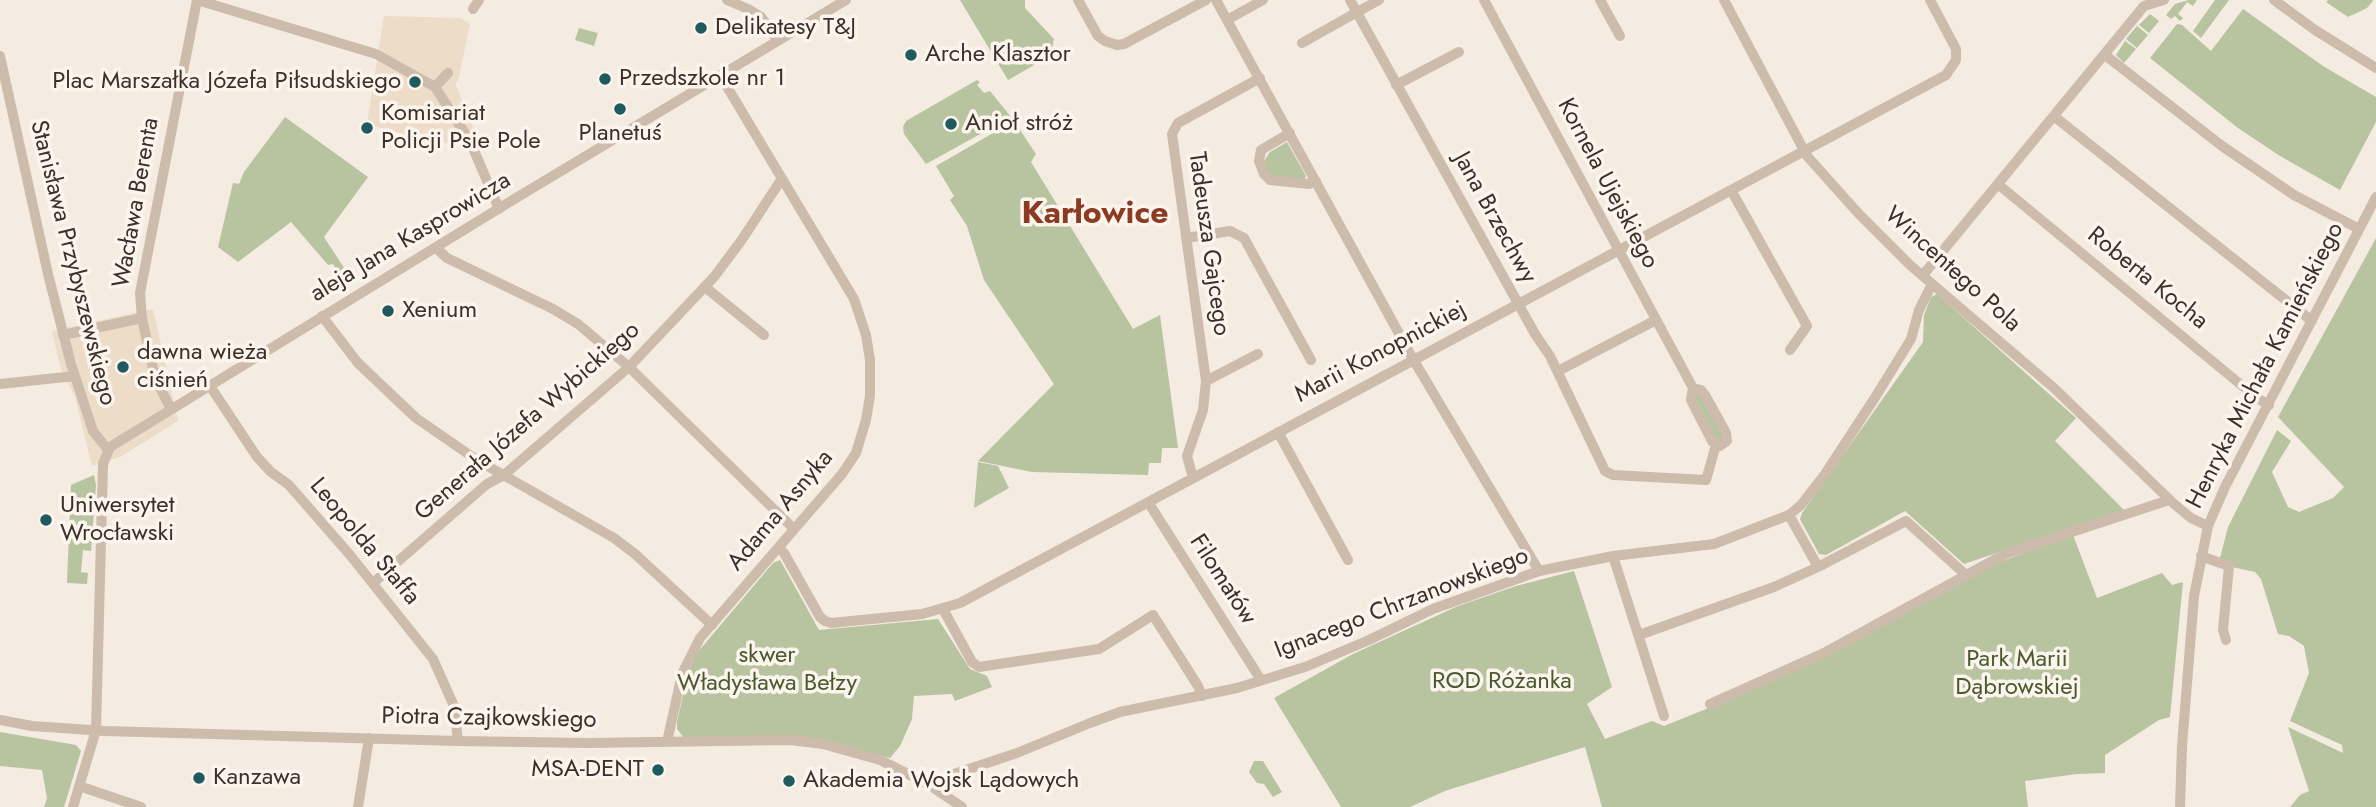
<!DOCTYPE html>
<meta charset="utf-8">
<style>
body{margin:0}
canvas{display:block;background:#f4ebe1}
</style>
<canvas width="2376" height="807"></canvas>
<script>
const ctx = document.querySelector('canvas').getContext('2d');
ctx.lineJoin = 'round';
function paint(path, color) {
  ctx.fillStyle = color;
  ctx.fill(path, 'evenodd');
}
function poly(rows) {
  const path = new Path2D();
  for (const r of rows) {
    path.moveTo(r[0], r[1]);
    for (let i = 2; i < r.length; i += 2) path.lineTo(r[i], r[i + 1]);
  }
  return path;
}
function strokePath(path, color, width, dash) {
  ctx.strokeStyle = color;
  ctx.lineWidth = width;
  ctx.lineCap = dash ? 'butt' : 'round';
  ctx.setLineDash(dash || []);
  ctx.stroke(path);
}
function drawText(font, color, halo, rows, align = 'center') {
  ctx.font = font + ' Jost,sans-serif';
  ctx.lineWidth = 7;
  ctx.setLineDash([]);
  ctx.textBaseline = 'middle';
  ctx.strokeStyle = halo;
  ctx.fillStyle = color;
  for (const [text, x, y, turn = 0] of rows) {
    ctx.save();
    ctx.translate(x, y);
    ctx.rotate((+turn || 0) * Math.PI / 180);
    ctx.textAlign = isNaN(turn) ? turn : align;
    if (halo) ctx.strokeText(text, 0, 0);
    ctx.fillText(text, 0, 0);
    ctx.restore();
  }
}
paint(poly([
 [960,0,1025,0,1025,8,1054,39,1050,56,1008,80],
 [2189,0,2197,0,2193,6,2187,2,2178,14,2183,18,2180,21,2175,16,2171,19,2166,15,2175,4],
 [2215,0,2229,0,2201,38,2193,31],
 [2328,0,2372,0,2373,1,2367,8,2348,17,2326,2],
 [2243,9,2323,66,2376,97,2376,122,2340,190,2280,156,2238,128,2150,58,2177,24,2182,25,2211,51],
 [2150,14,2159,21,2149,33,2139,25],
 [2137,26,2148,35,2137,48,2126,39],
 [579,28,598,33,594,46,575,40],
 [2125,41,2136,49,2124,63,2116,55],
 [977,80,980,82,977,85,984,93,990,91,1011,117,926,164,904,134,903,127,906,121],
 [285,117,368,177,324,237,350,277,343,282,333,264,328,265,291,222,238,262,218,247,233,183,239,184,244,172],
 [1014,121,1036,154,1031,162,1133,329,1160,315,1178,448,1162,448,1161,463,1149,463,1148,475,1032,472,978,461,1054,384,984,280,967,226,950,200,954,196,936,166],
 [1287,142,1306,176,1304,180,1272,176,1268,172,1264,161,1270,152],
 [2376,238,2376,807,2290,807,2300,795,2309,791,2288,727,2343,753,2342,745,2290,721,2309,673,2304,646,2289,636,2278,634,2261,579,2255,572,2232,567,2232,563,2220,558,2228,527,2277,430,2291,441,2272,472,2288,507,2299,512,2333,498,2344,487,2278,417],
 [1937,294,2076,418,2055,441,2124,510,1964,564,1905,511,1826,555,1819,554,1800,519,1802,513,1923,342,1924,315,1931,297],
 [1698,392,1724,434,1723,440,1717,441,1694,395],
 [978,462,998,466,1009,488,974,508],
 [94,475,96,485,91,551,83,550,81,572,88,573,87,584,67,583,71,485],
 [2073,535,2097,598,2162,573,2172,585,2183,582,2170,717,2159,720,2105,755,2105,773,2077,774,2025,781,2028,807,1602,807,1585,747,1445,791,1410,807,1341,807,1274,698,1353,654,1458,606,1516,586,1574,571,1612,687,1587,704,1605,739,1652,721,1664,726,1721,703,2002,561],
 [780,560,819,630,938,619,970,669,987,676,992,687,955,701,952,694,914,696,912,719,900,746,890,758,815,738,684,738,677,729,677,722,688,673,697,653,773,563],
 [0,732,76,745,81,751,64,807,44,807,47,798,42,770,0,766],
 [1254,761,1263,761,1282,792,1273,797,1264,784,1257,783,1249,772]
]), '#b8c4a0');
paint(poly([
 [384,16,460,18,470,24,458,81,455,83,477,136,460,146,436,141,435,143,367,124],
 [153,309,178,421,120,457,92,466,75,397,61,369,52,331]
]), '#ecdcc8');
strokePath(poly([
 [197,0,376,54,435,87],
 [727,0,748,9,761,17,778,41],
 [1078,0,1098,36,1105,41,1117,45,1124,44,1206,0],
 [1216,0,1413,359,1539,571],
 [1350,0,1535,334,1550,356,1605,471,1613,475,1706,480,1716,445],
 [1484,0,1693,388,1691,400,1712,441,1720,446,1727,441,1726,433,1705,395,1701,390,1693,388],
 [1600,0,1620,36],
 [1724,0,1807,156,1858,213,1910,265,2054,388,2173,503,2191,518,2208,526],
 [2274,0,2315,30,2376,68],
 [473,9,479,0],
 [1227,20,1263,0],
 [1302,43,1379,0],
 [2105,55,2222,146,2294,195,2359,229],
 [0,56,48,274,71,364,93,431,108,450],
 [448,73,435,87,470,141,499,209],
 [1396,85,1459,52],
 [2055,117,2312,321],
 [1290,133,1261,150,1259,161,1264,174,1270,180,1309,184,1316,181],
 [1999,185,2257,398,2269,405],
 [1731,190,1807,326,1790,350],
 [1186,238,1230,231,1244,238,1311,360],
 [436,248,447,258,553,309,578,324,629,367,794,529],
 [1923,275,2144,6,2164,0],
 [705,287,764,335],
 [322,316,358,363,416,418,477,460,614,538,635,554,712,625],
 [63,335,142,318],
 [1558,371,1656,320],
 [1206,381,1258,354],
 [0,384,75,376],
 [210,386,257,457,271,472,289,485,350,555,433,659,454,706,458,741],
 [171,409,155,378,142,318,140,293,197,0],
 [1278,432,1348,560],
 [1193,478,1187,456,1203,410,1206,381,1172,134,1178,123,1260,78],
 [1148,502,1261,680],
 [1789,515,1818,567],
 [779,548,784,553,820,617,825,621,831,623,922,614,960,603,1946,75,1956,60,1956,49,1930,0],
 [1613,556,1664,716],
 [2201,556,2229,566,2223,630,2226,640],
 [373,583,487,484,504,475,629,367,714,277,741,241,781,180],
 [943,609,972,662,979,667,1099,649,1153,615,1198,686,1202,696],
 [1639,635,1774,587,1818,567,1906,521,1966,575],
 [1710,704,1826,652,2005,554,2169,500],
 [0,720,32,726,105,731,458,741,588,743,790,740,823,744,880,760,928,784,962,807],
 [667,742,682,674,700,638,842,474,856,453,866,420,870,396,870,360,866,335,854,299,720,75],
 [79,786,141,807],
 [941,792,954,774,1017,753,1090,723,1120,712,1237,688,1305,667,1369,640,1433,609,1539,571,1613,556,1714,544,1789,515,1801,505,1825,474,1876,396,1911,339,1919,310,1932,284],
 [73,807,96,730,103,464,110,447,516,198,846,0],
 [358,807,369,738],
 [2180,807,2182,746,2194,596,2208,526,2225,487,2376,197]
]), '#cdbbac', 10);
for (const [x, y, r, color] of [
 [701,28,7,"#1f5a5e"],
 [911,55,7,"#1f5a5e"],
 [605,79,7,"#1f5a5e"],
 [415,82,7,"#1f5a5e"],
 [620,109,7,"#1f5a5e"],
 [951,124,7,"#1f5a5e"],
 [367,128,7,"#1f5a5e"],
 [388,311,7,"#1f5a5e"],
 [123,367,7,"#1f5a5e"],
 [46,520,7,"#1f5a5e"],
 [658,770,7,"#1f5a5e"],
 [199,778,7,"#1f5a5e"],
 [789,781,7,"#1f5a5e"]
]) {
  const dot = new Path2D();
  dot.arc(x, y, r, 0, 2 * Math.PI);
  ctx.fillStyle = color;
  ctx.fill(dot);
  strokePath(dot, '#fbf5ee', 2.5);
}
drawText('24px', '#3b302b', '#fbf5ee', [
 ["Delikatesy T&J",715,28],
 ["Arche Klasztor",925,55],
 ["Przedszkole nr 1",619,79],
 ["Plac Marszałka Józefa Piłsudskiego",401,82,"right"],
 ["Komisariat",381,114],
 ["Policji Psie Pole",381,142],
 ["Anioł stróż",965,124],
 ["Planetuś",620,134,"center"],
 ["Xenium",402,311],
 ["dawna wieża",137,353],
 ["ciśnień",137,381],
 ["Uniwersytet",60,506],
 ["Wrocławski",60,534],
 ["MSA-DENT",644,770,"right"],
 ["Kanzawa",213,778],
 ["Akademia Wojsk Lądowych",803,781]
], 'left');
drawText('24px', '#3b302b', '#fbf5ee', [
 ["Kornela Ujejskiego",1607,184,62],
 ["Wacława Berenta",137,203,-80],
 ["Jana Brzechwy",1494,218,61],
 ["aleja Jana Kasprowicza",411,238,-31],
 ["Tadeusza Gajcego",1208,244,82],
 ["Stanisława Przybyszewskiego",72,263,76],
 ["Wincentego Pola",1952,270,42],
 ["Roberta Kocha",2147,279,39],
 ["Marii Konopnickiej",1381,353,-28],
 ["Henryka Michała Kamieńskiego",2266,366,-63],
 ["Generała Józefa Wybickiego",528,422,-41],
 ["Adama Asnyka",781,511,-50],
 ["Leopolda Staffa",364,542,50],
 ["Filomatów",1222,580,57],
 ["Ignacego Chrzanowskiego",1402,604,-21],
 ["Piotra Czajkowskiego",489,719,1]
]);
drawText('24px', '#4a5a2e', '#fbf5ee', [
 ["skwer",767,656],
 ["Władysława Bełzy",767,684],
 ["Park Marii",2017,660],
 ["Dąbrowskiej",2017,688],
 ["ROD Różanka",1502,682]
]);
drawText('bold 32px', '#8c3b22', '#fbf5ee', [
 ["Karłowice",1095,215]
]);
</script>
